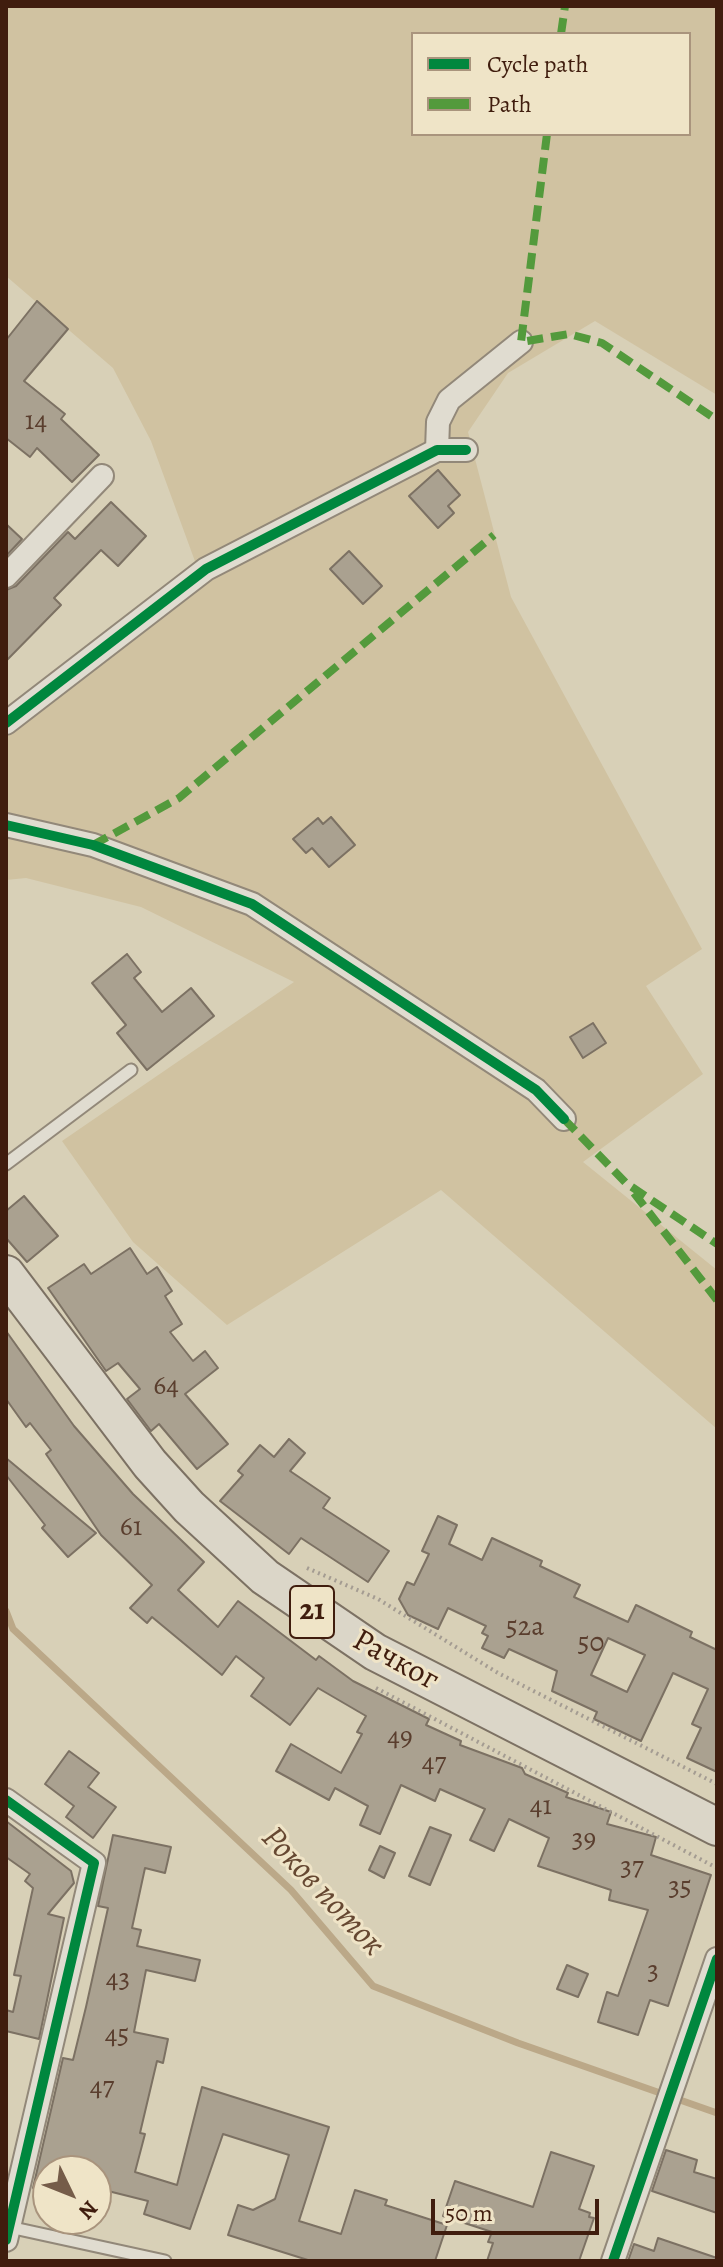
<!DOCTYPE html>
<meta charset="utf-8">
<style>
body{margin:0}
#map{position:relative;width:723px;height:2267px;overflow:hidden;background:#d8d0b7;font-family:Alegreya,serif}
canvas{display:block}
.frame{position:absolute;inset:0;border:8px solid #401d0e;pointer-events:none}
.legend{position:absolute;left:411px;top:32px;width:280px;height:104px;box-sizing:border-box;background:#efe4c7;border:2px solid #a9947d;margin:0;padding:10px 14px;list-style:none;font-size:24px;color:#401d0e}
.legend li{display:flex;align-items:center;gap:16px;height:40px}
.legend b{width:40px;border:2px solid #a9947d}
.north{position:absolute;left:32px;top:2155px;width:80px;height:80px;box-sizing:border-box;background:#efe4c7;border:2px solid #a9947d;border-radius:50%;rotate:133deg;font-size:22px;font-weight:700;line-height:32px;text-align:center;color:#401d0e}
.north::after{content:'';display:block;margin:auto;width:28px;height:36px;background:#755c49;clip-path:polygon(50% 0,100% 100%,50% 72%,0 100%)}
.scale{position:absolute;left:431px;top:2199px;width:168px;height:36px;box-sizing:border-box;border:4px solid #401d0e;border-top:0;padding-left:10px;font-size:24px;line-height:28px;white-space:nowrap;color:#401d0e;-webkit-text-stroke:6px #efe4c7;paint-order:stroke}
</style>
<div id="map">
<canvas width="723" height="2267"></canvas>
<div class="frame"></div>
<ul class="legend">
<li><b style="height:10px;background:#00873e"></b>Cycle path</li>
<li><b style="height:10px;background:#539a3c"></b>Path</li>
</ul>
<div class="north">N</div>
<div class="scale">50 m</div>
</div>
<script>
const ctx = document.querySelector('canvas').getContext('2d');
ctx.lineJoin = 'round';
function paint(path, color) {
  ctx.fillStyle = color;
  ctx.fill(path, 'evenodd');
}
function poly(rows) {
  const path = new Path2D();
  for (const r of rows) {
    path.moveTo(r[0], r[1]);
    for (let i = 2; i < r.length; i += 2) path.lineTo(r[i], r[i + 1]);
  }
  return path;
}
function strokePath(path, color, width, dash) {
  ctx.strokeStyle = color;
  ctx.lineWidth = width;
  ctx.lineCap = dash ? 'butt' : 'round';
  ctx.setLineDash(dash || []);
  ctx.stroke(path);
}
function drawText(font, color, halo, rows, align = 'center') {
  ctx.font = font + ' Alegreya,serif';
  ctx.lineWidth = 6;
  ctx.setLineDash([]);
  ctx.textBaseline = 'middle';
  ctx.strokeStyle = halo;
  ctx.fillStyle = color;
  for (const [text, x, y, turn = 0] of rows) {
    ctx.save();
    ctx.translate(x, y);
    ctx.rotate((+turn || 0) * Math.PI / 180);
    ctx.textAlign = isNaN(turn) ? turn : align;
    if (halo) ctx.strokeText(text, 0, 0);
    ctx.fillText(text, 0, 0);
    ctx.restore();
  }
}
paint(poly([
 [6,6,717,6,717,395,595,321,508,373,468,432,511,597,702,949,646,986,703,1074,583,1162,717,1270,717,1429,441,1190,227,1325,133,1242,62,1141,294,982,141,907,26,878,6,880,6,724,200,575,151,441,113,368,6,276],
 [413,34,689,34,689,134,413,134]
]), '#d0c2a1');
strokePath(poly([
 [6,1611,13,1629,291,1890,373,1986,518,2043,717,2113]
]), '#bba888', 7);
const building = poly([
 [37,301,68,329,24,381,65,414,61,419,99,455,72,482,37,448,30,457,6,438,6,340,37,301],
 [438,470,460,495,448,506,454,513,438,528,409,496,438,470],
 [111,502,146,536,118,566,101,550,54,598,61,605,6,661,6,590,16,586,68,532,75,539,111,502],
 [6,524,22,539,6,556,6,524],
 [349,551,382,586,363,604,330,569,349,551],
 [331,817,355,845,329,867,312,848,306,853,293,839,318,818,323,824,331,817],
 [127,954,141,972,134,978,162,1012,191,988,214,1016,147,1070,117,1033,126,1025,92,983,127,954],
 [593,1023,606,1043,583,1058,570,1037,593,1023],
 [24,1196,58,1236,27,1262,6,1238,6,1211,24,1196],
 [130,1248,147,1274,157,1267,172,1291,165,1296,182,1324,170,1332,193,1361,205,1351,218,1368,185,1394,228,1444,197,1469,159,1424,151,1431,127,1399,140,1389,118,1363,106,1371,48,1288,84,1264,91,1274,130,1248],
 [6,1331,74,1426,133,1494,204,1562,178,1590,218,1627,238,1601,316,1660,319,1656,353,1681,429,1719,426,1725,461,1741,460,1745,522,1768,525,1774,568,1793,566,1797,611,1812,607,1824,656,1837,651,1855,711,1875,668,2006,650,2000,638,2035,598,2022,607,1992,618,1996,648,1910,609,1900,611,1890,538,1866,549,1838,509,1819,494,1851,470,1840,485,1809,440,1789,435,1801,401,1785,380,1834,360,1825,368,1806,335,1788,329,1800,276,1771,291,1744,341,1773,362,1734,357,1732,366,1716,318,1688,290,1725,251,1696,264,1678,236,1656,222,1675,152,1617,147,1623,130,1608,152,1585,101,1535,46,1454,51,1450,30,1423,26,1427,6,1399,6,1331],
 [289,1439,305,1453,290,1471,330,1498,323,1508,389,1551,368,1582,301,1538,289,1554,220,1501,243,1475,238,1471,260,1445,274,1457,289,1439],
 [6,1458,96,1533,68,1557,42,1528,45,1525,6,1475,6,1458],
 [438,1516,457,1525,449,1544,482,1560,492,1538,542,1561,540,1566,580,1585,574,1597,628,1622,636,1605,692,1632,690,1637,717,1650,717,1772,687,1758,701,1728,692,1724,708,1689,673,1673,641,1741,594,1719,597,1712,552,1691,557,1671,509,1649,504,1658,482,1648,488,1636,482,1633,486,1626,448,1608,438,1629,408,1615,399,1599,407,1582,414,1585,429,1554,422,1551,438,1516],
 [608,1638,645,1655,627,1692,591,1675,608,1638],
 [69,1751,99,1773,88,1787,116,1807,93,1838,66,1817,74,1806,45,1784,69,1751],
 [6,1821,71,1871,74,1883,48,1914,64,1918,39,2039,6,2031,6,2010,13,2012,21,1976,14,1975,33,1888,25,1881,30,1874,6,1857,6,1821],
 [430,1827,451,1835,430,1885,409,1876,430,1827],
 [113,1835,171,1847,165,1873,145,1868,132,1928,141,1930,137,1946,200,1960,195,1981,146,1970,134,2032,168,2039,163,2063,157,2061,140,2133,145,2134,135,2172,177,2185,202,2087,329,2127,299,2221,341,2234,355,2190,387,2200,385,2205,447,2225,435,2261,311,2261,228,2235,238,2205,253,2210,275,2199,289,2155,223,2134,190,2229,144,2214,148,2201,96,2188,96,2171,48,2171,48,2191,33,2188,63,2058,73,2060,86,2007,108,1908,98,1906,113,1835],
 [380,1846,395,1853,384,1878,369,1870,380,1846],
 [567,1965,588,1974,578,1997,557,1989,567,1965],
 [666,2150,697,2160,694,2172,717,2179,717,2213,652,2191,666,2150],
 [551,2152,594,2166,579,2209,590,2213,589,2217,594,2218,579,2261,487,2261,493,2243,488,2242,492,2232,443,2216,455,2181,533,2207,551,2152],
 [658,2238,717,2258,717,2261,628,2261,634,2244,654,2251,658,2238]
]);
paint(building, '#aaa190');
strokePath(building, '#7c7163', 2);
const service = poly([
 [6,1164,131,1070],
 [9,2227,165,2261]
]);
const minor = poly([
 [437,450,438,422,449,400,521,342],
 [6,576,102,476],
 [6,723,206,569,437,450,466,450],
 [6,825,93,845,252,904,536,1090,564,1119],
 [6,1800,94,1863,6,2240],
 [613,2261,717,1959]
]);
const primary = poly([
 [6,1274,150,1464,189,1507,265,1577,375,1652,717,1827]
]);
strokePath(service, '#928879', 15);
strokePath(minor, '#928879', 26);
strokePath(primary, '#7c7163', 40);
strokePath(poly([
 [307,1568,378,1599,498,1673,717,1784],
 [376,1688,717,1868]
]), '#a49c92', 4, [2, 4]);
strokePath(service, '#e0dcd0', 11);
strokePath(minor, '#e0dcd0', 22);
strokePath(primary, '#dbd6c8', 36);
strokePath(poly([
 [561,34,565,6],
 [547,134,521,342,569,334,602,343,717,420],
 [93,845,179,798,494,535],
 [564,1119,626,1183,717,1244],
 [634,1193,717,1300]
]), '#539a3c', 8, [16, 8]);
strokePath(poly([
 [6,723,206,569,437,450,466,450],
 [6,825,93,845,252,904,536,1090,564,1119],
 [6,1800,94,1863,6,2240],
 [613,2261,717,1959]
]), '#00873e', 10);
drawText('28px', '#5a3e2e', null, [
 ["14",36,422],
 ["64",166,1387],
 ["61",131,1528],
 ["52a",525,1628],
 ["50",591,1644],
 ["49",400,1738],
 ["47",434,1764],
 ["41",541,1807],
 ["39",584,1840],
 ["37",632,1868],
 ["35",680,1888],
 ["3",653,1972],
 ["43",118,1980],
 ["45",117,2036],
 ["47",102,2088]
]);
for (const [x, y, w] of [
 [312,1612,44]
]) {
  const box = new Path2D();
  box.roundRect(x - w / 2, y - 26, w, 52, 6);
  ctx.fillStyle = '#efe4c7';
  ctx.fill(box);
  strokePath(box, '#401d0e', 2);
}
drawText('bold 30px', '#401d0e', null, [
 ["21",312,1612]
]);
drawText('32px', '#401d0e', '#efe4c7', [
 ["Рачког",395,1661,29]
]);
drawText('italic 34px', '#664832', '#efe4c7', [
 ["Роков поток",322,1892,47]
]);
</script>
